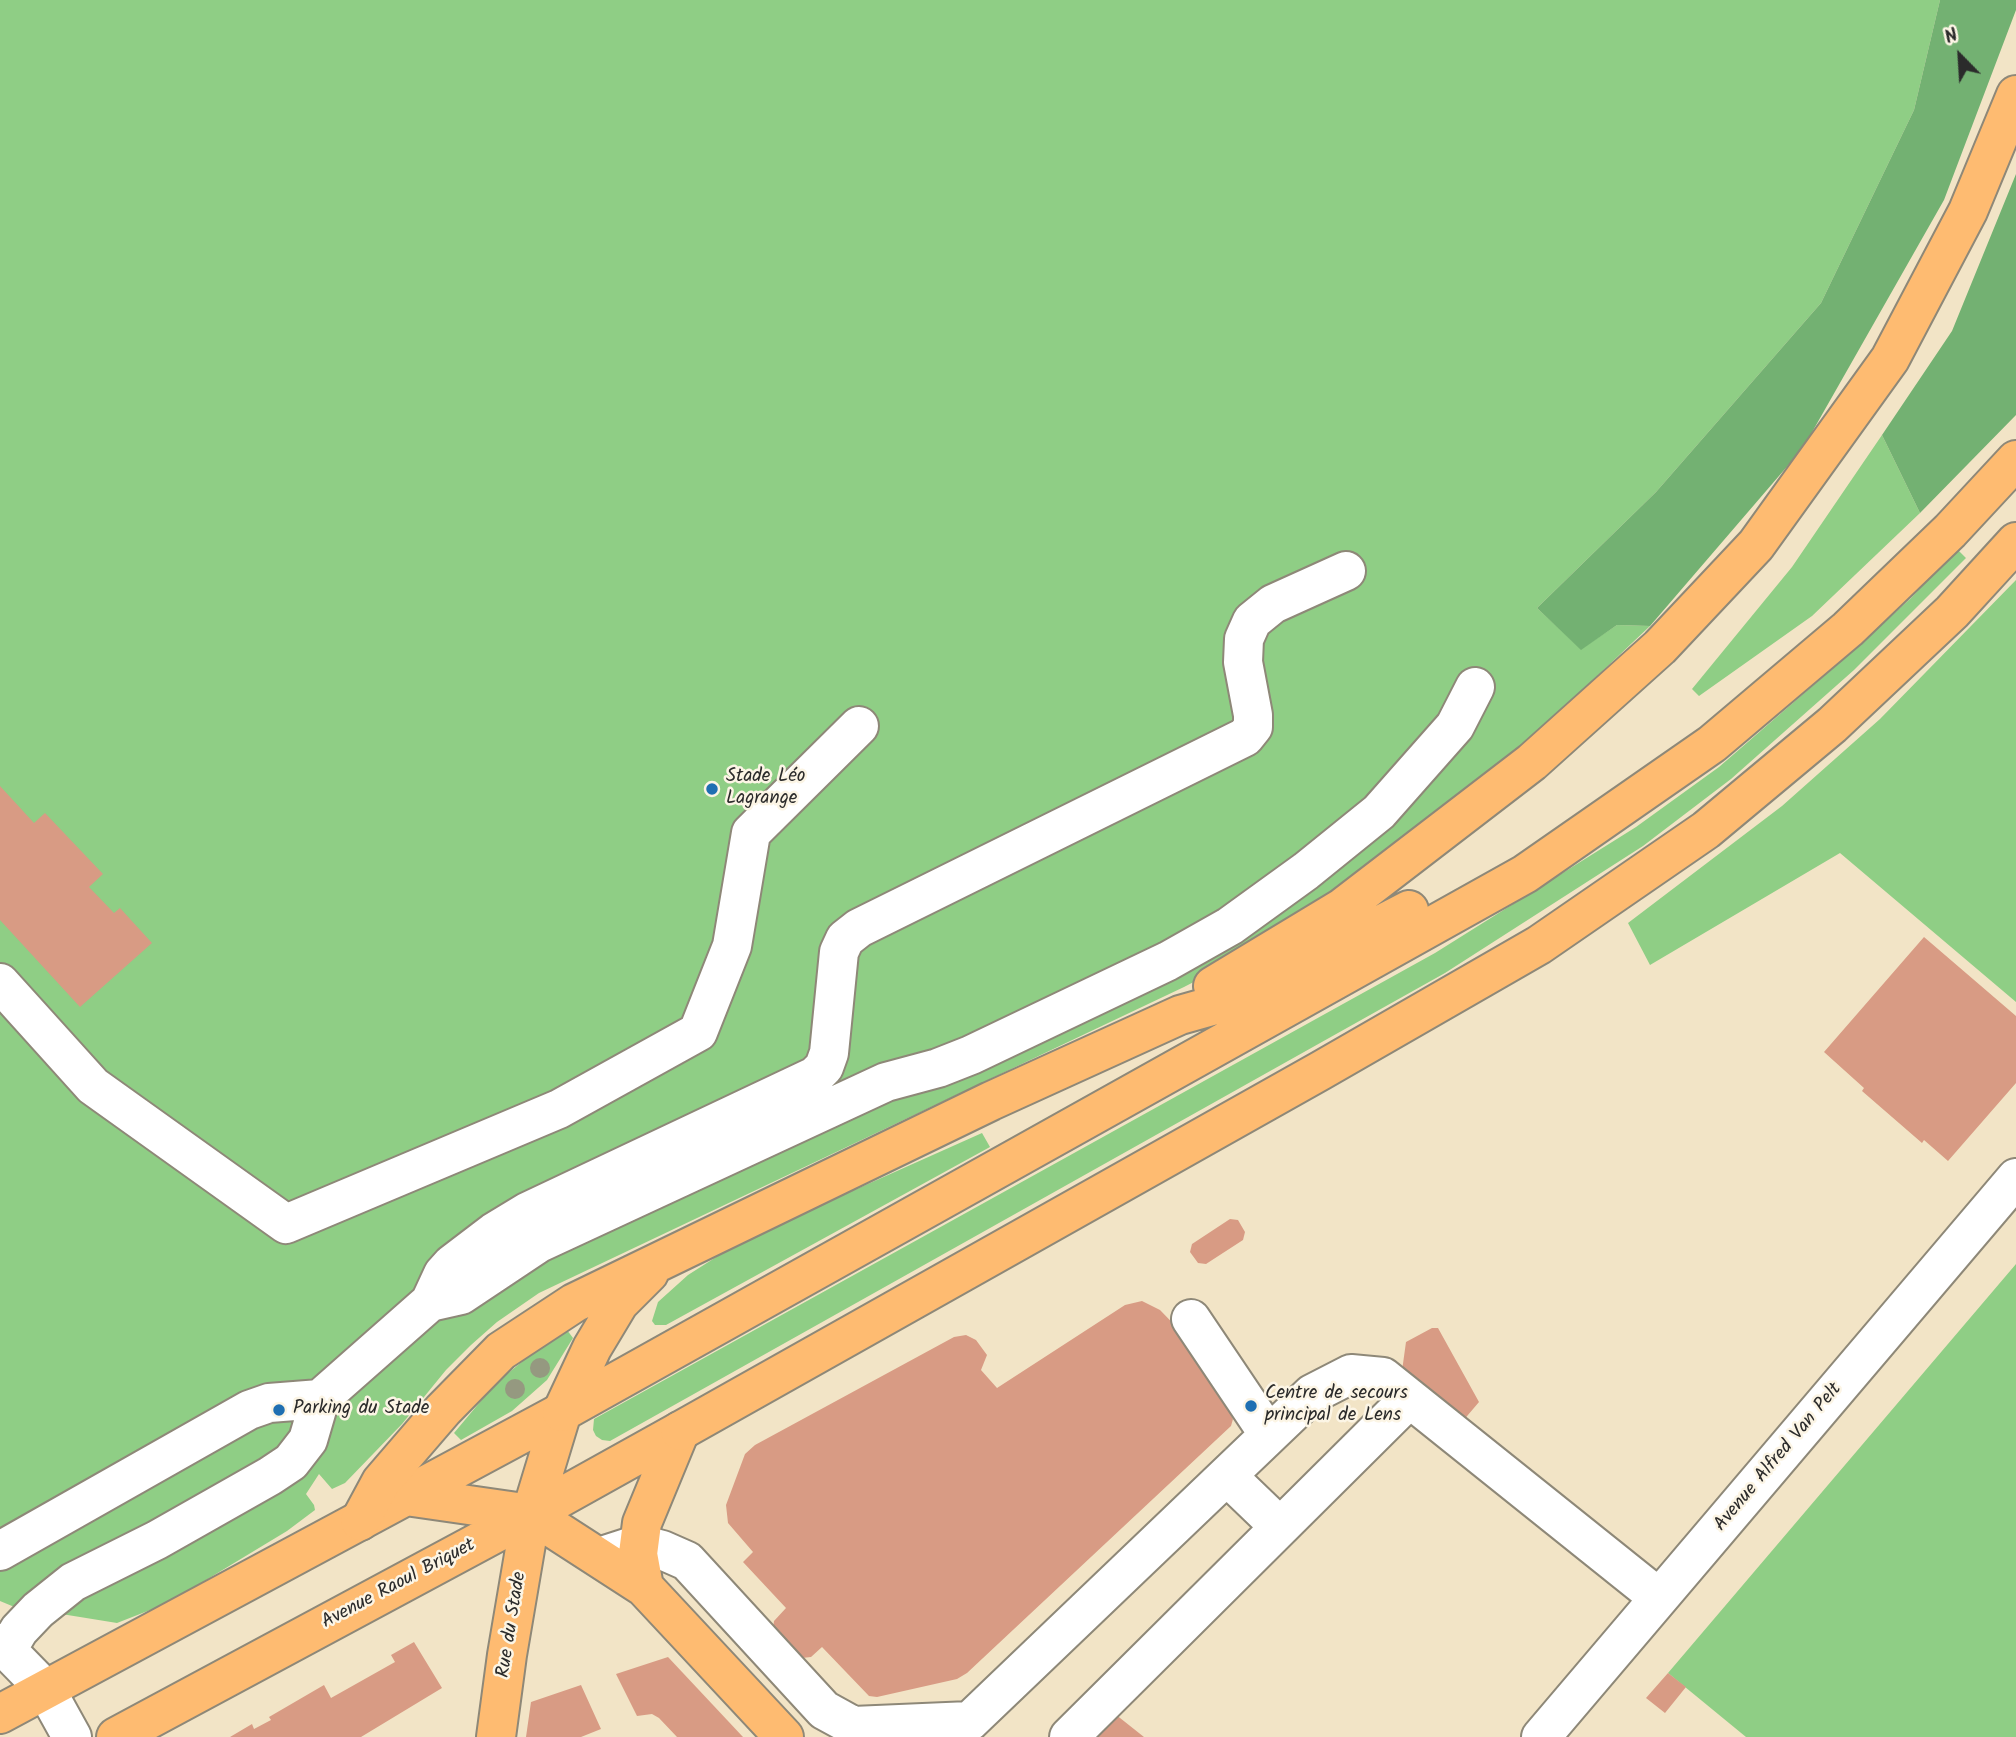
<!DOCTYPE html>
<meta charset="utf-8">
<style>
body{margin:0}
#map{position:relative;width:2016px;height:1737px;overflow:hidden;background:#f2e4c6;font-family:Kalam,sans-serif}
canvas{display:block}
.north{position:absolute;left:1925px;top:21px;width:70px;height:70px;-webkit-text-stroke:5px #fcf5e5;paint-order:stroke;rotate:336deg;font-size:19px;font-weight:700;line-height:28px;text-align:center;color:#2b2b2b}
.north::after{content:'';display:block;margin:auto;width:24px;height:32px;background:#2b2b2b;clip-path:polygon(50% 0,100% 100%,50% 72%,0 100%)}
</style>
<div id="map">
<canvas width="2016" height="1737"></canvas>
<div class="north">N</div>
</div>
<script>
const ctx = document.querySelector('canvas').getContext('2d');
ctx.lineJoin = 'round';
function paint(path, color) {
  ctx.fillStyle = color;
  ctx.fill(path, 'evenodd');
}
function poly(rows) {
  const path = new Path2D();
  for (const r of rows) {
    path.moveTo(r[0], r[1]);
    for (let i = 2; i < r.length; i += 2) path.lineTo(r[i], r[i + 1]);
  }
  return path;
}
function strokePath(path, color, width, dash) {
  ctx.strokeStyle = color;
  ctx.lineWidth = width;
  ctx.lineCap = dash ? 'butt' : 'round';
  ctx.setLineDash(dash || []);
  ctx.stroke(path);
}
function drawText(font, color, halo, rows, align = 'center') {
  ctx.font = font + ' Kalam,sans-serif';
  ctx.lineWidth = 5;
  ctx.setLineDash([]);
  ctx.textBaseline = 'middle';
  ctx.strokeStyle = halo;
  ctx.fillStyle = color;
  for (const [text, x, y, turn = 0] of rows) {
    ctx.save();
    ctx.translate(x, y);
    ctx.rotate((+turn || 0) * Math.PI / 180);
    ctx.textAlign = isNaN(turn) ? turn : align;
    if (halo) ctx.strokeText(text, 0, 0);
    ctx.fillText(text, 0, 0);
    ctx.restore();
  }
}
paint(poly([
 [0,0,1940,0,1914,110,1821,303,1656,492,1537,608,1581,649,1617,625,1650,626,1519,750,1252,952,1184,987,539,1293,497,1322,471,1345,446,1370,402,1424,345,1483,332,1489,319,1474,306,1494,314,1505,315,1510,287,1531,168,1603,117,1623,12,1606,0,1601],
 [1882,435,1920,513,1812,616,1699,696,1692,689,1792,567],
 [1957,549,1966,558,1854,670,1731,779,1643,846,1445,973,610,1441,602,1440,596,1436,593,1430,594,1419,1435,953,1636,827,1719,767,1846,657,1910,599],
 [2016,580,2016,1002,1840,853,1650,965,1628,923,1782,806,1880,719],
 [982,1133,990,1147,666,1325,655,1325,652,1321,658,1302,688,1275,721,1254,812,1209],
 [2016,1264,2016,1737,1746,1737,1668,1673],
 [567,1330,573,1338,547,1380,512,1411,461,1440,454,1433,496,1383,529,1356]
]), '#8fce85');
paint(poly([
 [1940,0,2016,0,2016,10,1944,200,1803,448,1650,626,1617,625,1581,650,1537,608,1656,492,1821,303,1914,110],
 [2016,174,2016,415,1920,513,1882,435,1952,331]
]), '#73b172');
paint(poly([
 [0,786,34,823,45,813,103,874,89,887,114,913,120,908,152,943,80,1007,0,920],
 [1924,937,2016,1016,2016,1083,1948,1161,1924,1140,1922,1143,1862,1091,1864,1088,1824,1052],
 [1230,1219,1238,1220,1245,1232,1243,1240,1206,1264,1198,1263,1190,1252,1192,1244],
 [1142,1301,1160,1310,1192,1343,1233,1419,1231,1426,967,1673,957,1679,877,1697,869,1696,822,1647,811,1657,802,1658,773,1628,774,1621,786,1608,743,1562,753,1552,728,1523,726,1505,745,1454,755,1445,954,1337,966,1335,976,1340,987,1355,981,1370,997,1388,1125,1305],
 [1432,1328,1438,1328,1479,1402,1462,1422,1402,1371,1406,1342],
 [414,1642,442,1688,361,1737,230,1737,252,1724,254,1729,271,1720,269,1717,324,1685,331,1698,395,1662,391,1655],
 [668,1657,743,1737,677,1737,659,1718,652,1714,637,1716,616,1674],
 [1668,1673,1686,1687,1665,1713,1646,1698],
 [581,1685,601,1729,581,1737,526,1737,531,1702],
 [1115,1714,1144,1737,1090,1737]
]), '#d89b84');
const minor = poly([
 [0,983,93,1086,286,1224,559,1109,698,1032,732,946,751,833,859,726],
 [430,1302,461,1295,539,1243,886,1082,938,1068,971,1055,1168,961,1230,926,1306,871,1379,812,1455,726,1475,687],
 [1191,1319,1269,1435],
 [1227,1476,1280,1527],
 [0,1551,249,1410,269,1403,320,1399],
 [608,1554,639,1544,662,1550,687,1561,824,1710,853,1726,970,1721,1312,1394,1351,1374,1383,1377,1659,1598],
 [0,1643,46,1690,72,1737],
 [7,1650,19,1630,38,1610,73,1582,157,1540,270,1476,291,1462,308,1440,320,1399,430,1302,443,1274,452,1264,494,1232,527,1212,815,1076,824,1067,829,1053,839,952,845,939,859,928,1245,737,1253,727,1253,715,1243,662,1244,639,1252,621,1273,604,1346,571],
 [1069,1737,1409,1399],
 [1541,1737,2016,1178]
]);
const major = poly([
 [406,1496,531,1514,644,1587,784,1737],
 [644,1587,638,1554,642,1523,680,1431],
 [0,1714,562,1412],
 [116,1737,531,1514,680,1431],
 [496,1737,507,1655,531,1514,562,1412]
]);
const highway = poly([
 [1213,986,1342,908,1532,762,1660,647,1756,545,1890,359,1968,211,2016,95],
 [562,1412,1525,874,1712,744,1848,629,1950,531,2016,460],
 [562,1412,592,1348,619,1303,649,1273],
 [680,1431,1320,1071,1539,945,1706,830,1832,725,1952,612,2016,542],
 [360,1521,381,1482,443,1410,501,1351,574,1303,991,1101,1180,1015,1240,998,1409,910]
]);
strokePath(minor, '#8e8878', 42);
strokePath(major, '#8e8878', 42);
strokePath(highway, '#8e8878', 42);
strokePath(minor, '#fff', 38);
strokePath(major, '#febb71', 38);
strokePath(highway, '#febb71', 38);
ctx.fillStyle = '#959980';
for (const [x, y] of [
 [540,1368],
 [515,1389]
]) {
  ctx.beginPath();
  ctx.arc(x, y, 10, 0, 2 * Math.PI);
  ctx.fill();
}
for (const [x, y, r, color] of [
 [712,789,7,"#1f6fb2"],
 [1251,1406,7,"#1f6fb2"],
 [279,1410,7,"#1f6fb2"]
]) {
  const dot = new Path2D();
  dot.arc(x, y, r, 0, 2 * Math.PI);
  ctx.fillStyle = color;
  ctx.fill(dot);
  strokePath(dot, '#fcf5e5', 2.5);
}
drawText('19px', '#2b2b2b', '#fcf5e5', [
 ["Stade Léo",726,778],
 ["Lagrange",726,800],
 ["Centre de secours",1265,1395],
 ["principal de Lens",1265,1417],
 ["Parking du Stade",293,1410]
], 'left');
drawText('19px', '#2b2b2b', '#fcf5e5', [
 ["Avenue Alfred Van Pelt",1779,1458,-50],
 ["Avenue Raoul Briquet",399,1585,-28],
 ["Rue du Stade",513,1625,-81]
]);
</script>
